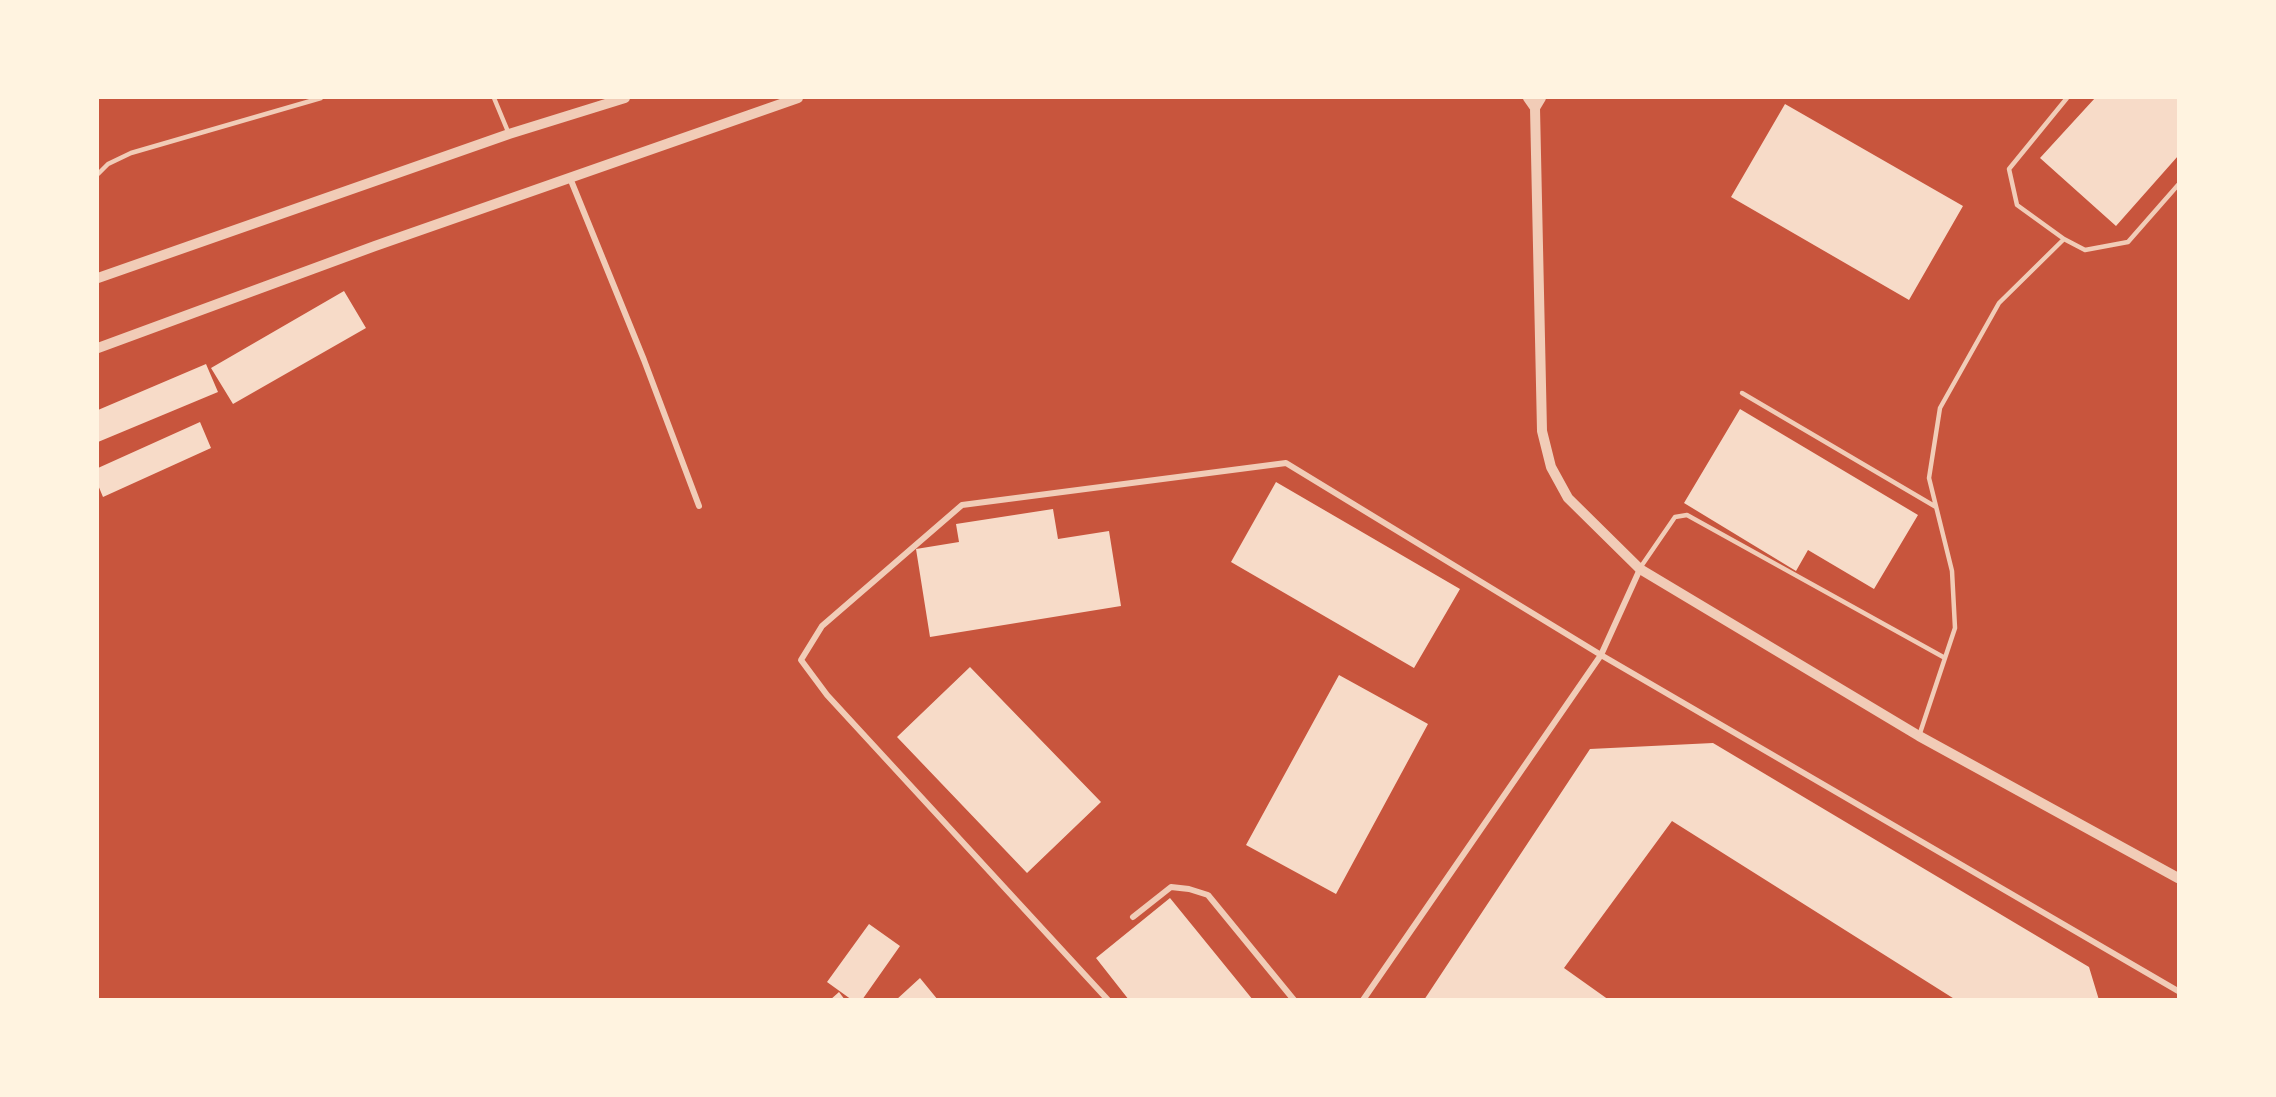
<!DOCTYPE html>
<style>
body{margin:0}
#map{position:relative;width:2276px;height:1097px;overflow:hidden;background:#c8553d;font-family:Quicksand,sans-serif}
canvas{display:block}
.frame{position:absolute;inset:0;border:99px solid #fff3e0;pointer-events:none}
</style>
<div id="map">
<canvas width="2276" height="1097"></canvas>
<div class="frame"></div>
</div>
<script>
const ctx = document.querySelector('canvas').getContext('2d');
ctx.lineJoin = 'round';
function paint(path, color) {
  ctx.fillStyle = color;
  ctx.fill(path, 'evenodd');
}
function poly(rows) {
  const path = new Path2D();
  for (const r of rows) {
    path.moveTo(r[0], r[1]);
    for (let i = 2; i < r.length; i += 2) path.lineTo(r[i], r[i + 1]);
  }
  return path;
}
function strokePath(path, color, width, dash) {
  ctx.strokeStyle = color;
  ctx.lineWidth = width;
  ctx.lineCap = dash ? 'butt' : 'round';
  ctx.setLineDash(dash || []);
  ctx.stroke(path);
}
paint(poly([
 [2095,98,2178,98,2178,156,2116,226,2040,158],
 [1785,104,1963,206,1909,300,1731,197],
 [344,291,366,328,233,404,211,368],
 [206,364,218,392,98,442,98,410],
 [1740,409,1918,515,1874,589,1808,550,1796,571,1684,503],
 [200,422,211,448,103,497,98,485,98,468],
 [1276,482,1460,589,1414,668,1231,562],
 [1053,509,1058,539,1109,531,1121,606,930,637,916,549,959,542,956,524],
 [970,667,1101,802,1027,873,897,737],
 [1339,675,1428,724,1336,894,1246,845],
 [1713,743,2089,967,2099,1000,1956,1000,1672,821,1564,968,1609,1000,1424,1000,1590,749],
 [1170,898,1253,1000,1129,1000,1096,958],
 [869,924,900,946,862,1000,852,1000,827,982],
 [920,978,938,1000,896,1000],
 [839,992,845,1000,830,1000]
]), '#f7dbc8');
strokePath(poly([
 [494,98,509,134],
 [98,174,108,164,131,153,321,98],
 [2064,239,2085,250,2128,242,2178,185],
 [1742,393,1936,507],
 [1640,568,1675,517,1687,515,1945,658],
 [1919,736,1955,628,1952,571,1929,478,1940,408,1999,303,2064,239,2017,205,2009,169,2067,98]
]), '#f1ccb7', 4.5);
strokePath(poly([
 [570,178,644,360,699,506],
 [1133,917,1171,887,1189,889,1208,895,1294,1000],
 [1108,1000,827,695,801,660,822,626,962,505,1286,463,1601,655,2178,991],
 [1363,1000,1601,655,1640,569]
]), '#f1ccb7', 6);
strokePath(poly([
 [1528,98,1535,108,1541,98],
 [1535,108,1542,431,1551,467,1568,498,1640,569,1919,736,2178,878],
 [98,278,509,134,625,98],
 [98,348,375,246,798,98]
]), '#f1ccb7', 10);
</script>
